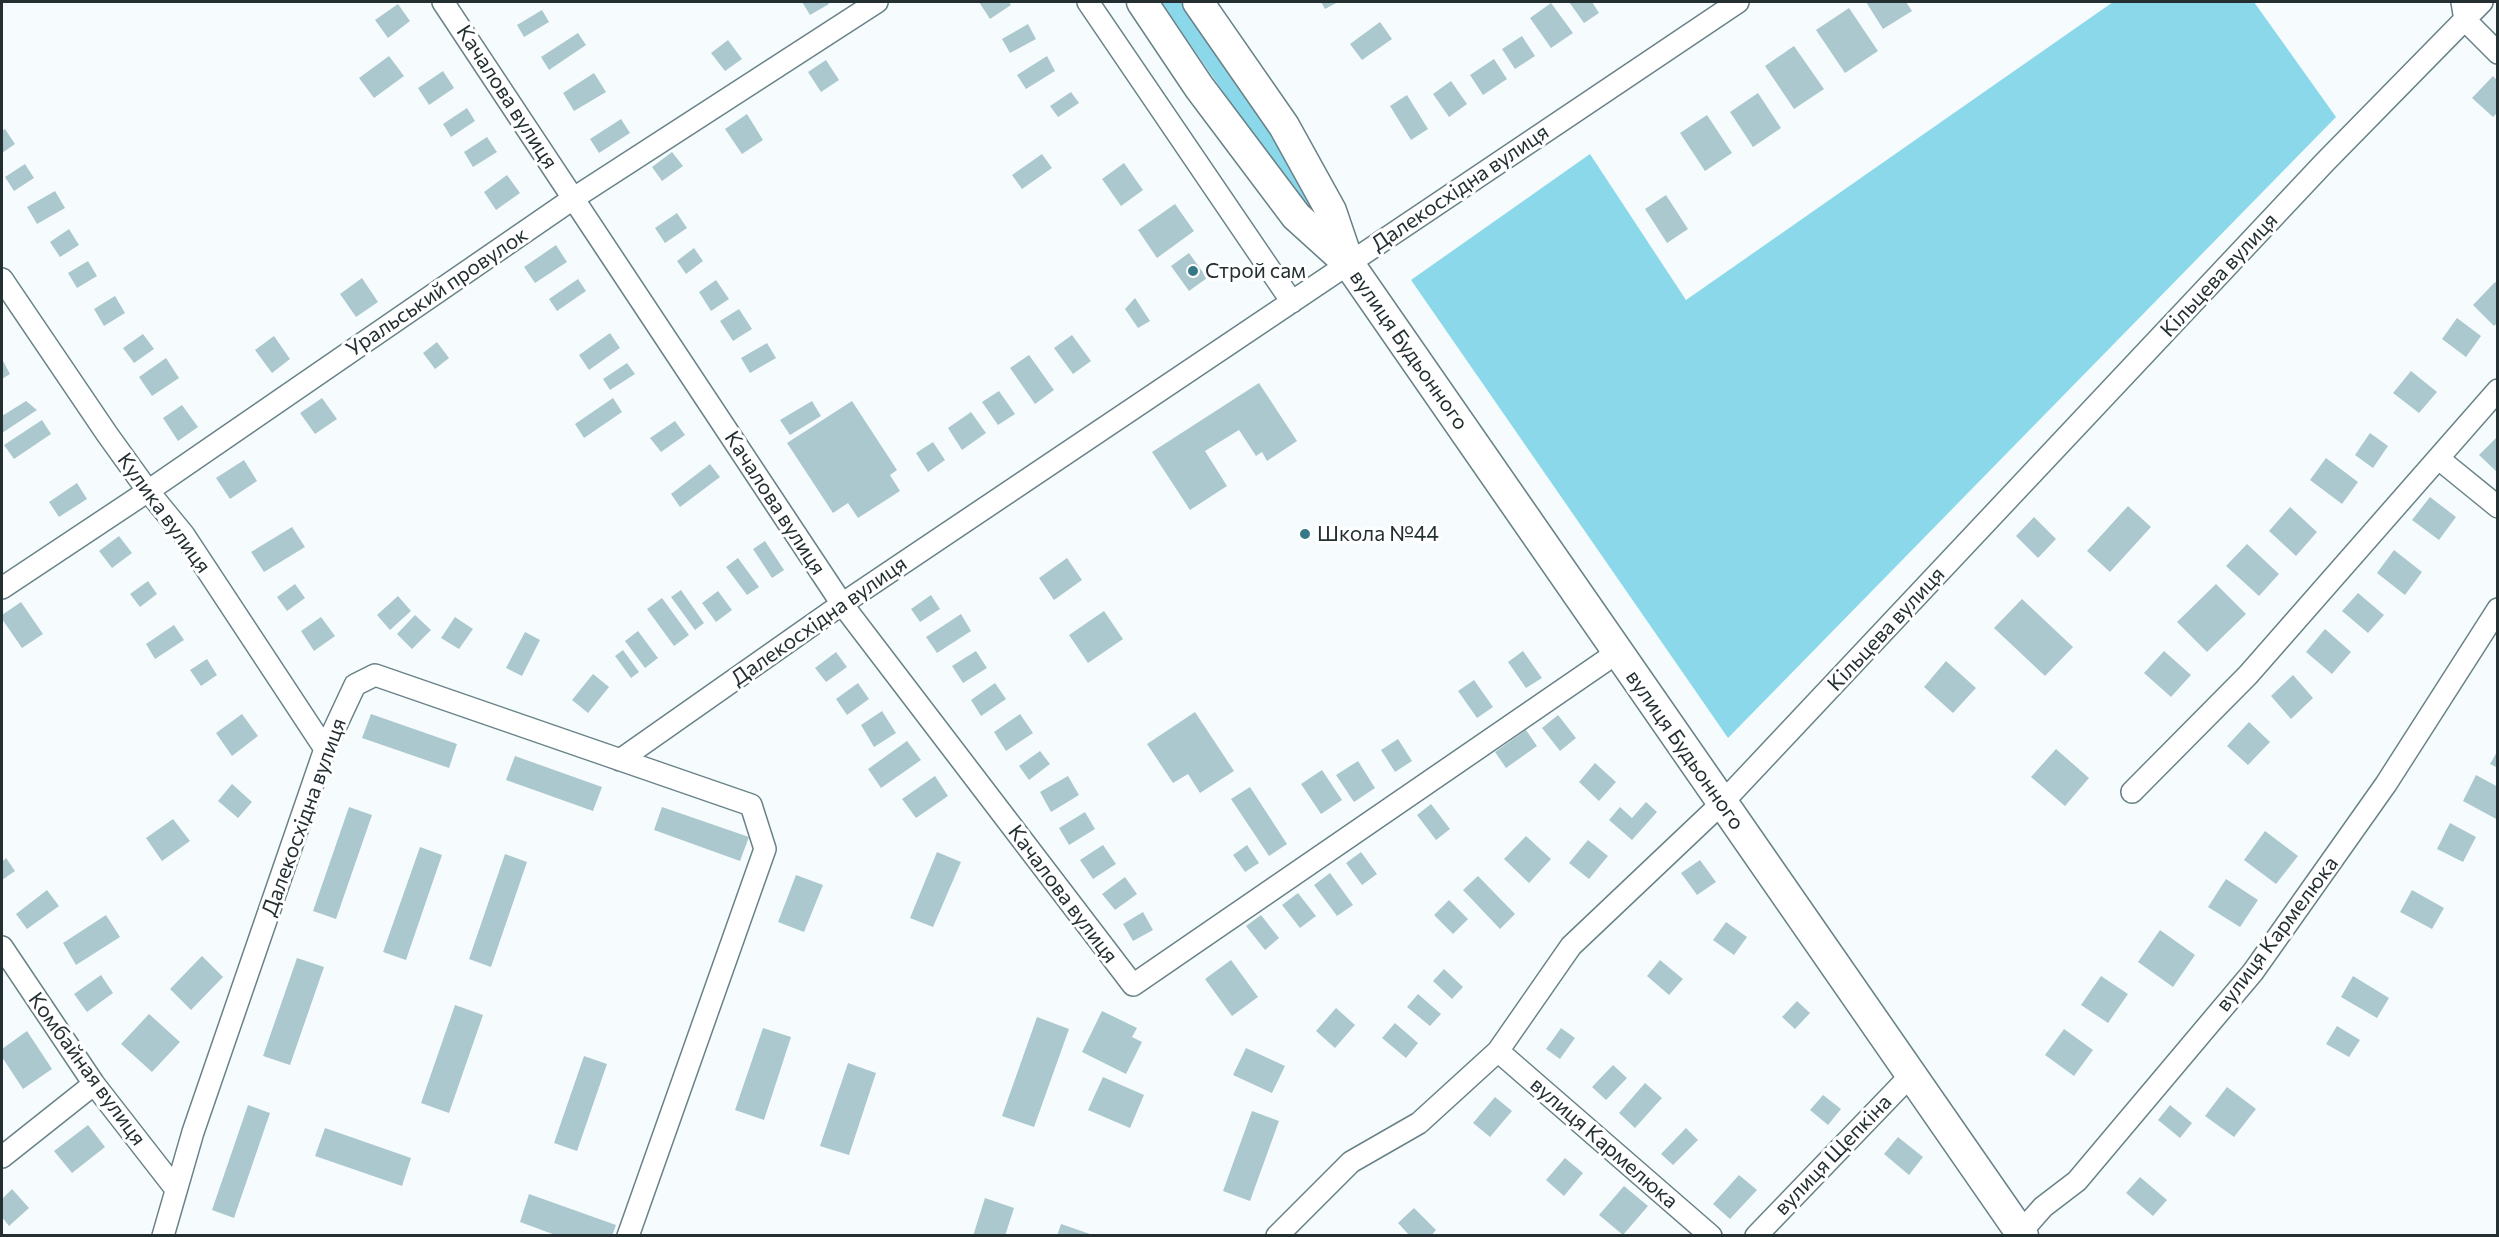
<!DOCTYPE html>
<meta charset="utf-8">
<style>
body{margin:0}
#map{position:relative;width:2499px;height:1237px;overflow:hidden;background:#f6fcfd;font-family:Commissioner,sans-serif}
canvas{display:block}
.frame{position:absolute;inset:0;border:3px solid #242f32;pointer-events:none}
</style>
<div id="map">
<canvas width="2499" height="1237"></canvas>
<div class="frame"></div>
</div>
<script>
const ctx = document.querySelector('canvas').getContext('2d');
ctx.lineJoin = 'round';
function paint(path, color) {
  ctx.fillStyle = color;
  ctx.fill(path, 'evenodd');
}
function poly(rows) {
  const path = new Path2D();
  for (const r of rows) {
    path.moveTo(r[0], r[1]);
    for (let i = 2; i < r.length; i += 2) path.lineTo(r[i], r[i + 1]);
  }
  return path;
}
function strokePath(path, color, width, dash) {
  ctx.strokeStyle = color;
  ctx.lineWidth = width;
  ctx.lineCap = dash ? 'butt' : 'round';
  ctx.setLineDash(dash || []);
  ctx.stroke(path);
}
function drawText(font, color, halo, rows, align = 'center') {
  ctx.font = font + ' Commissioner,sans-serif';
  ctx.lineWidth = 6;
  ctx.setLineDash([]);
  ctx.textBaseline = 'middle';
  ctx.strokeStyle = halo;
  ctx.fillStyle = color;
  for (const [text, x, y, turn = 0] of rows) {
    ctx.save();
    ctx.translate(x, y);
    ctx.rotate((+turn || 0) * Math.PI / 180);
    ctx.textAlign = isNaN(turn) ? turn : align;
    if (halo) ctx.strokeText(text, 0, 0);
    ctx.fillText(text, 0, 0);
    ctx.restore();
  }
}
paint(poly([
 [1161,2,1183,2,1245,92,1324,218,1318,221,1230,102],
 [2113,2,2254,2,2336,117,1728,738,1411,280,1590,154,1686,300]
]), '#8cd8eb');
paint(poly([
 [802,2,827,2,829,4,810,15],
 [979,2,1009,2,1011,5,990,19],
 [1321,2,1338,2,1325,9],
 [1569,2,1592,2,1599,13,1584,23],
 [1866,2,1906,2,1912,11,1883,29],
 [1551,3,1573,33,1551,48,1530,18],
 [398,4,410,21,388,38,375,20],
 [1849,8,1878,51,1845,73,1816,30],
 [542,10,549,22,524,37,517,25],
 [1380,22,1392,39,1362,60,1350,44],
 [1028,24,1036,39,1010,53,1002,39],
 [578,33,586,45,549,70,541,57],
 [1522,36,1535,56,1515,69,1502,49],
 [728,40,742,59,725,71,711,53],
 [1794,46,1824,89,1794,109,1765,66],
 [389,56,404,76,374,98,359,78],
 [1047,56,1055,71,1026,89,1017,75],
 [1494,59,1507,79,1483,95,1470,75],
 [826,60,839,80,821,92,808,72],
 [443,71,454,88,429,105,418,88],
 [594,73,606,92,574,111,563,93],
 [2493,76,2498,81,2498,112,2493,117,2472,98],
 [1451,81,1467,104,1449,117,1433,94],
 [1071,92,1079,103,1058,117,1050,106],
 [1758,93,1781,128,1753,147,1730,112],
 [1407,95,1428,129,1411,140,1390,106],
 [467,108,475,121,451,137,443,124],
 [747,114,763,140,742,154,725,129],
 [1707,115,1732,153,1705,171,1680,133],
 [621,119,630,133,599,153,590,139],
 [5,129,15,144,2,153,2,131],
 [487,137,497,152,473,167,464,152],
 [672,152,683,166,662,181,652,167],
 [1042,154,1052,168,1022,189,1012,175],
 [1124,163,1143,190,1121,206,1102,179],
 [25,164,34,178,14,191,5,177],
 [507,175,520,193,496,210,484,192],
 [55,191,65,208,37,224,27,207],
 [1666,195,1688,229,1667,243,1645,209],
 [1175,204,1194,231,1157,258,1138,230],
 [677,213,687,228,665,243,655,228],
 [69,229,79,245,60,257,50,242],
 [556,245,567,262,535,283,524,267],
 [694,248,703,261,686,274,677,261],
 [1189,253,1207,278,1189,291,1171,266],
 [88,261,97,276,77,288,68,273],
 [362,278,378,302,356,317,340,294],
 [578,279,586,291,557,311,549,299],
 [716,280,729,299,711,311,699,292],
 [2495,282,2498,285,2498,322,2494,326,2473,305],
 [115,296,125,313,104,326,94,309],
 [1135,298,1150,321,1138,328,1125,309],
 [739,309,752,329,733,341,720,321],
 [2457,318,2481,336,2466,357,2442,339],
 [610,333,620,348,589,370,579,355],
 [143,334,154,349,134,363,123,348],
 [1072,335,1091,361,1073,374,1054,348],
 [274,336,290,359,272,373,255,350],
 [437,342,449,358,435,369,423,353],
 [767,343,776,358,750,373,741,358],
 [1029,355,1054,390,1035,404,1010,368],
 [166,358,179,378,152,396,139,377],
 [2,359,10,374,2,379],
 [627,363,635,374,610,390,603,379],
 [2411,371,2437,392,2419,413,2393,393],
 [1259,383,1297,441,1267,461,1262,452,1256,456,1239,430,1205,451,1227,486,1190,510,1152,452],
 [999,391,1015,414,998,425,982,402],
 [322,398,337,419,315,434,300,413],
 [613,398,622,412,584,438,575,424],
 [26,401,37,410,2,433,2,416],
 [812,401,821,416,790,435,780,420],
 [852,401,897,470,890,475,900,491,858,518,848,503,833,513,787,443],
 [182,405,198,427,178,441,163,418],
 [971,412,986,433,962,450,948,428],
 [42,420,51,434,14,459,4,445],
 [675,421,685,435,661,452,650,438],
 [2370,433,2388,446,2373,468,2355,455],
 [2498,436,2498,473,2479,455],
 [933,442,945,460,928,472,916,453],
 [2326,458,2358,482,2342,504,2310,480],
 [244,460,257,481,230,499,216,478],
 [710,464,720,477,680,507,671,494],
 [77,483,87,499,59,517,49,502],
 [2430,497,2456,517,2439,540,2412,520],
 [2128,506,2151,527,2110,572,2087,551],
 [2290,507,2317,532,2296,556,2269,531],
 [2034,517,2056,539,2038,558,2016,536],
 [292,527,305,547,264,572,251,552],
 [119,536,132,553,112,568,99,551],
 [765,541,784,570,772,578,753,549],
 [2247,544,2279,574,2259,596,2226,566],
 [2394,550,2422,572,2405,595,2377,573],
 [738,558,759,587,747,595,726,567],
 [1067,558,1082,580,1054,600,1039,578],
 [148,581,157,594,140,607,130,594],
 [295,584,305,598,287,611,277,597],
 [2216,584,2246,614,2207,652,2177,622],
 [681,590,704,623,695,630,671,597],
 [718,591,732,610,716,622,702,603],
 [2358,593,2384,615,2368,633,2342,611],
 [931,595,940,609,920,622,911,609],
 [398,596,411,611,390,630,377,615],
 [662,598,689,635,674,646,647,609],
 [2022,599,2073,647,2045,676,1994,628],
 [21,602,43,634,22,648,2,619,2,615],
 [1104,611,1123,639,1088,663,1069,635],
 [961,614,971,631,937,653,926,637],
 [415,615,431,630,412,649,397,634],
 [321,617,335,636,314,651,301,631],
 [455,617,473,629,459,649,441,638],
 [174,625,184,640,155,659,146,644],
 [2325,629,2351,652,2332,674,2306,652],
 [638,631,658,658,645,668,625,641],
 [525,632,540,640,522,676,506,668],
 [623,650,639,672,631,678,615,656],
 [976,651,987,668,963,683,952,666],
 [1523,651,1542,678,1526,688,1508,662],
 [2164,651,2191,675,2171,697,2144,673],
 [836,652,847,667,826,682,815,668],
 [207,659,217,675,201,686,190,670],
 [1946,661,1976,688,1953,713,1924,687],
 [593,674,609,687,588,713,572,700],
 [2293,675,2313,698,2291,719,2271,696],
 [1474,680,1493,707,1477,718,1458,691],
 [858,683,869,699,847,715,836,699],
 [995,683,1006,699,981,716,971,700],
 [882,711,896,733,874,747,861,725],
 [1195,712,1234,771,1200,793,1188,774,1173,783,1147,744],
 [242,714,258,736,232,756,216,733],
 [371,714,457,744,449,768,362,738],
 [1020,714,1033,733,1006,751,994,732],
 [1558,715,1576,738,1560,751,1542,728],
 [2249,722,2270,742,2248,765,2227,746],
 [1526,730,1537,746,1506,768,1495,752],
 [1398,739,1412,761,1395,772,1381,750],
 [907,741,921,760,881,788,868,769],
 [2056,749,2089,778,2065,806,2031,777],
 [2498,750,2498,768,2490,764],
 [1040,751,1050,764,1029,780,1019,766],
 [515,756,602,787,593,811,506,780],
 [1358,761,1375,788,1354,802,1336,775],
 [1595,763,1616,782,1599,801,1579,782],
 [1322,770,1342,800,1321,814,1301,784],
 [2476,775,2498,787,2498,820,2463,801],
 [935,776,948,796,916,818,902,799],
 [1068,776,1079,795,1051,812,1040,792],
 [232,784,252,802,238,818,218,801],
 [1250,787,1287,844,1269,856,1231,799],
 [1646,802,1657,812,1632,840,1609,820,1620,807,1632,818],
 [1431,804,1450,829,1436,840,1417,815],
 [349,807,372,815,336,919,313,911],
 [662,807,749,837,740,861,654,830],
 [1085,812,1095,829,1069,845,1059,828],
 [173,819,190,841,162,861,146,838],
 [2450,823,2476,837,2463,862,2437,849],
 [2265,831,2298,856,2276,884,2244,860],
 [1526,836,1551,859,1529,883,1504,859],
 [1588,840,1608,856,1589,879,1569,863],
 [1103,845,1116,864,1093,879,1080,860],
 [1247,845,1259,863,1245,872,1233,855],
 [420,847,442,855,406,960,383,952],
 [937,852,961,862,933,927,910,918],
 [1361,852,1377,874,1362,885,1346,863],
 [505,854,527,862,491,967,469,959],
 [6,858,15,871,2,880,2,862],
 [1700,860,1716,882,1697,895,1681,873],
 [1330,873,1353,905,1337,916,1314,885],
 [796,875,823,885,804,932,778,922],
 [1478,876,1515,914,1500,929,1463,890],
 [1125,877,1137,894,1115,910,1102,894],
 [2226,879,2258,900,2240,927,2208,907],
 [47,890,59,906,27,929,16,914],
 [2412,890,2444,908,2432,929,2400,912],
 [1298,893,1316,916,1300,928,1282,905],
 [1449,900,1468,919,1453,934,1434,915],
 [1143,912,1153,930,1133,941,1123,924],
 [106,915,120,937,76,965,63,943],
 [1261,915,1279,938,1265,950,1246,926],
 [1726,922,1747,937,1734,955,1713,940],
 [2160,930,2195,955,2173,987,2138,962],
 [202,956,223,977,191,1010,170,989],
 [297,958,324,967,290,1065,263,1056],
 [1231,960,1258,997,1232,1016,1205,979],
 [1660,960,1683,979,1669,995,1647,976],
 [1444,969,1463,987,1452,999,1433,981],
 [101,975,113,993,87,1012,74,994],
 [2101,976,2128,994,2108,1023,2081,1005],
 [2353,976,2389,998,2377,1018,2341,997],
 [1418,994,1441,1014,1430,1026,1407,1007],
 [1797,1001,1810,1013,1795,1029,1782,1017],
 [455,1005,483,1015,449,1113,421,1103],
 [1336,1008,1355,1025,1335,1048,1316,1031],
 [1102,1011,1137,1028,1132,1037,1142,1042,1126,1074,1082,1052],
 [149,1014,180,1042,152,1072,121,1044],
 [1037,1017,1069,1029,1034,1127,1002,1116],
 [1395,1023,1418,1043,1406,1058,1382,1038],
 [2337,1026,2360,1040,2349,1057,2326,1044],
 [763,1028,791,1037,764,1120,735,1110],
 [1561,1028,1575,1038,1560,1059,1546,1049],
 [2064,1029,2093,1050,2074,1076,2045,1055],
 [27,1031,52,1069,23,1089,2,1057,2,1049],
 [1246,1048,1285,1066,1272,1093,1233,1075],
 [584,1056,607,1064,577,1151,554,1143],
 [848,1063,876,1073,849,1155,820,1146],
 [1613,1065,1627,1078,1606,1100,1592,1087],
 [1103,1077,1144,1095,1130,1128,1088,1110],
 [1645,1083,1662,1098,1635,1128,1619,1113],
 [2227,1087,2256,1109,2234,1137,2205,1116],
 [1823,1095,1841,1109,1828,1125,1810,1110],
 [1495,1097,1512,1111,1490,1137,1473,1123],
 [248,1105,270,1113,234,1218,212,1210],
 [2170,1105,2192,1123,2180,1138,2158,1120],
 [1252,1111,1279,1121,1250,1201,1223,1191],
 [88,1125,105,1147,72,1173,54,1151],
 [325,1128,411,1158,402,1186,315,1156],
 [1686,1128,1698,1140,1673,1165,1661,1154],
 [1898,1137,1923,1157,1909,1175,1884,1154],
 [1565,1158,1583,1173,1564,1196,1546,1180],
 [1739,1175,1757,1190,1730,1219,1713,1204],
 [2140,1177,2167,1200,2153,1216,2126,1193],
 [1624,1186,1648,1206,1623,1235,1599,1215],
 [12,1189,29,1208,9,1226,2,1217,2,1199],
 [529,1194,616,1225,612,1236,558,1236,520,1222],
 [985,1198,1014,1208,1005,1236,973,1236],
 [1414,1208,1436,1230,1431,1236,1410,1236,1398,1223],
 [1061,1224,1093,1235,1093,1236,1057,1236]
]), '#acc8cf');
const street = poly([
 [443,2,842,604,1133,985,1618,652],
 [1088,2,1292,302],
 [2462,2,2465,20,2498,53],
 [2,279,107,434,148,491,184,535,325,749],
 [2439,459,2498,507],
 [2,588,148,491,574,198,877,2],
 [620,760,842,604,1738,2],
 [2132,792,2248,675,2498,390],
 [2,947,94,1084,175,1188],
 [1498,1051,1711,1236],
 [2,1157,94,1084],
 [2021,1232,2043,1207,2077,1181,2253,972,2386,784,2498,609],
 [163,1236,193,1132,325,749,355,685,375,675,751,805,765,849,628,1236],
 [1277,1236,1351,1162,1419,1123,1498,1051,1571,946,1722,803,2325,162,2482,2],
 [1756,1236,1911,1075]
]);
const secondary = poly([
 [1142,2,1199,87,1296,216,1349,264,2023,1236],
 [1198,2,1284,126,1331,211,1348,261]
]);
strokePath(street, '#688288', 24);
strokePath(secondary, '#688288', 33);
strokePath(street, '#fff', 21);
strokePath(secondary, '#fff', 30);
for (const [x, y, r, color] of [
 [1193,271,6,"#357888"],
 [1305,534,6,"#357888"]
]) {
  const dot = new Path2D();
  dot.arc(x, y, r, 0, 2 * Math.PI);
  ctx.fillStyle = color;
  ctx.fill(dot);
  strokePath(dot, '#fff', 2);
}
drawText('21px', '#242f32', '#fff', [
 ["Качалова вулиця",507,97,57],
 ["Далекосхідна вулиця",1460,188,-34],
 ["Кільцева вулиця",2219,275,-47],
 ["Уральський провулок",437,292,-34],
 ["вулиця Будьонного",1409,350,55],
 ["Качалова вулиця",775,503,57],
 ["Кулика вулиця",164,513,54],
 ["Далекосхідна вулиця",819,621,-35],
 ["Кільцева вулиця",1886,629,-47],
 ["вулиця Будьонного",1685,750,55],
 ["Далекосхідна вулиця",304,817,-70],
 ["Качалова вулиця",1063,894,53],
 ["вулиця Кармелюка",2277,934,-53],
 ["Комбайная вулиця",87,1069,54],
 ["вулиця Кармелюка",1604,1143,41],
 ["вулиця Щепкіна",1833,1155,-46]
]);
drawText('21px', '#242f32', '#fff', [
 ["Строй сам",1205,271],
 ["Школа №44",1317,534]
], 'left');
</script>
